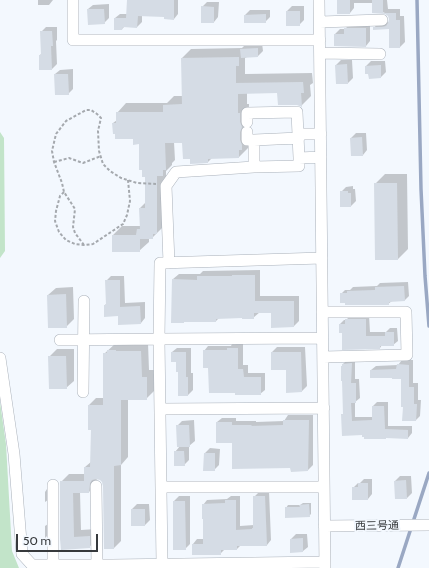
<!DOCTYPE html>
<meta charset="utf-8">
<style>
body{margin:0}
#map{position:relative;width:429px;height:568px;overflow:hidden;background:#f3f8fe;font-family:Cabin,sans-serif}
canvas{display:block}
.scale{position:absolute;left:16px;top:534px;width:82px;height:18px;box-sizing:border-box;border:2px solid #373a3d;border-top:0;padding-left:5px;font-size:12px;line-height:14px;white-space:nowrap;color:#373a3d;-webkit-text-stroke:3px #f3f8fe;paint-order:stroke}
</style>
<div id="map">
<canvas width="429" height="568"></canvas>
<div class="scale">50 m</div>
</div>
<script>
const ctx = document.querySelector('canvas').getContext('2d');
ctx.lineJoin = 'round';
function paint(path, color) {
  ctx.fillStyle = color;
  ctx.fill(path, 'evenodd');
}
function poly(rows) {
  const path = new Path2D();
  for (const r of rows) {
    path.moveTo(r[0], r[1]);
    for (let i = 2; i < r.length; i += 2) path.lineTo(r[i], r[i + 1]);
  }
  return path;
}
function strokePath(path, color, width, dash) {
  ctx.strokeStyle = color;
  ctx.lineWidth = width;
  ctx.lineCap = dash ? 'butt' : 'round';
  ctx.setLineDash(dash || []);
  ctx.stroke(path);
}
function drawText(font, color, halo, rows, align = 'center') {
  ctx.font = font + ' Cabin,"Noto Sans JP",sans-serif';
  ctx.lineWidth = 4;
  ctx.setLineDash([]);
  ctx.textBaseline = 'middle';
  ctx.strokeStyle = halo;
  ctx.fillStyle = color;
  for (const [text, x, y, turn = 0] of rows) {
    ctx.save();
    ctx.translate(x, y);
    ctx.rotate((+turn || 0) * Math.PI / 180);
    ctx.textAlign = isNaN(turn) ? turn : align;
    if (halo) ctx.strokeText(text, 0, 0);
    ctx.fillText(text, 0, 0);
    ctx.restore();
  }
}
paint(poly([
 [0,132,4,138,5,251,0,258],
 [0,402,6,444,12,551,19,568,0,568]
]), '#c2e4c9');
paint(poly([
 [38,0,53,0,49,5,38,5],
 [128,0,178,0,178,14,174,19,165,16,142,15,142,22,137,27,125,26,122,29,115,18,120,14,127,14],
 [338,0,387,0,388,9,400,9,400,16,404,16,405,42,400,47,390,47,390,28,374,28,378,23,390,22,389,15,385,13,382,12,373,3,354,3,354,8,350,13],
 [207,2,219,2,218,17,214,22,202,7],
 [109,4,109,18,104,23,88,9,93,5],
 [292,6,304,6,304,20,299,25,287,11],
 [250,10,270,10,270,17,265,22,245,15],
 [370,23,370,41,366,46,335,34,340,29,345,29,350,24],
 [46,27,57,27,57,40,56,41,57,64,52,69,40,55,42,53,41,32],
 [262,43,263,51,258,56,247,57,245,58,245,74,312,73,313,83,310,85,311,96,301,106,278,92,247,93,247,104,249,104,248,148,239,157,212,158,208,162,191,158,183,142,174,142,175,160,172,163,172,165,166,171,166,224,152,238,149,238,149,242,139,251,113,235,122,226,141,226,140,208,146,202,146,176,140,143,134,138,113,123,117,120,117,113,126,103,167,103,174,96,183,96,182,58,191,49,242,48,246,44],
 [341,60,352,60,353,78,348,83,336,65],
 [371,61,385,61,386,72,381,77,366,66],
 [73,69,73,89,68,94,55,74,60,70],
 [356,133,366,133,367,150,363,155,351,138],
 [385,174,407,174,408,249,398,259,375,184],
 [353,186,353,189,355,189,356,201,351,206,341,192,346,187],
 [260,270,260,296,299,296,299,321,294,326,272,312,260,312,253,318,219,318,216,321,173,279,179,274,200,274,203,271],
 [111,276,124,276,125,303,145,302,145,318,141,323,119,315,105,305,107,303,106,281],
 [408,282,409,296,405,300,392,301,388,304,341,294,345,290,350,290,353,287,377,286,380,283],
 [73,287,74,319,66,327,48,295,56,288],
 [351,315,369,315,370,332,386,332,390,328,397,328,398,341,393,345,382,345,380,348,343,332,340,324,344,320,346,320],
 [116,343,148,343,149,370,154,370,154,391,146,399,128,399,128,457,121,465,121,541,114,548,104,486,103,482,100,479,97,478,96,484,89,492,80,492,81,530,97,529,97,540,89,547,62,548,61,482,69,474,85,474,85,467,92,461,92,429,89,405,96,398,104,398,104,354],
 [232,344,243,344,243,365,248,365,248,373,265,373,265,390,260,394,209,367,204,351,208,346,231,346],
 [277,347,305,347,307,386,302,391,287,369,272,352],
 [177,348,191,348,191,373,193,373,193,390,188,395,179,371,177,361,172,352],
 [57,349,74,349,74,381,66,388,49,357],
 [347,360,355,360,355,379,359,379,360,398,355,402,355,417,373,417,373,406,377,402,388,402,388,426,412,426,412,433,408,438,365,436,344,413,343,364],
 [402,360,413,360,413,383,418,383,418,400,421,400,420,416,416,420,404,406,402,379,371,370,376,366,398,365],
 [288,415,313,415,313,465,308,470,291,467,233,442,217,422,222,418,236,418,236,421,256,421,256,422,284,421],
 [194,420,195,441,189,446,189,460,184,465,175,452,180,446,177,426,182,421],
 [210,448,220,449,219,465,214,470,205,453],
 [400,476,411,476,412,493,407,498,395,481],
 [364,479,372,479,372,494,368,499,353,488,358,483,360,483],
 [47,489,48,489,48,500,45,502,45,492],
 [269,491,271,540,267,545,241,545,237,549,225,549,220,554,193,544,197,539,204,539,203,505,207,500,227,499,231,496,240,496,240,526,254,525,254,497,259,492],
 [179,496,190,496,190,544,185,549,174,501],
 [303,503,311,503,311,514,309,516,286,508,288,505,300,505],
 [137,504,149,504,150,520,145,525,132,509],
 [48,524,48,535,45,538,45,526],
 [296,534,307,534,308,547,303,551,291,552,291,539]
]), '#0003');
strokePath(poly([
 [417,0,421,189,425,276,429,326],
 [398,568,429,473]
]), '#9aa8c3', 3.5);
paint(poly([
 [127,0,174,0,174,20,164,19,164,17,138,16,137,28,123,27,122,30,114,30,114,18,126,18],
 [337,0,350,0,350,14,337,14],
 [372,0,383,0,383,13,396,13,396,20,400,20,400,48,389,48,389,29,373,30,373,27,382,27,386,26,388,23,389,19,388,16,385,14,372,13],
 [201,6,214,7,214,23,201,23],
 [87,9,104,9,105,24,88,25],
 [286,11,300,11,300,26,286,26],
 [266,14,266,23,244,23,244,15],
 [344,28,366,28,366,47,334,46,334,34,344,34],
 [40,31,52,31,53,46,51,46,52,70,39,70,39,55,41,55],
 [258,48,258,57,241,58,240,49],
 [239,57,239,66,236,66,236,83,303,82,304,93,301,93,302,107,297,105,278,105,277,93,238,94,238,113,240,113,240,122,242,127,240,132,240,140,242,145,242,150,239,150,239,158,208,159,208,163,190,164,190,159,183,159,182,143,165,143,166,170,163,170,163,176,157,176,157,234,153,234,153,239,140,239,140,252,112,252,112,235,136,235,137,229,140,229,139,208,145,208,145,177,142,177,142,170,139,170,139,144,133,145,133,139,115,139,115,134,113,134,112,123,116,123,116,112,163,112,163,105,182,104,181,58],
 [347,64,348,84,336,84,335,65],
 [381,65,381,78,369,79,368,74,365,74,365,66],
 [54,74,68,74,69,95,55,95],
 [362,137,363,156,351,156,350,138],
 [374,183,397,183,398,260,375,260],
 [340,191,348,191,348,193,351,193,351,207,340,207],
 [232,275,255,275,255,301,294,301,294,327,271,328,271,313,254,313,254,319,242,319,242,318,216,319,216,322,184,322,184,323,171,323,172,279,197,280,197,276,232,276],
 [105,280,120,280,120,307,140,306,141,324,118,325,118,316,104,317,104,305,106,305],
 [404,286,405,301,389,302,389,305,345,305,345,303,340,303,340,293,347,293,347,291,375,290,375,287],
 [66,294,67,328,48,328,47,295],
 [345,319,366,319,366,336,385,336,385,332,394,332,394,346,380,346,380,349,342,350,342,333,339,333,339,324,345,324],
 [227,348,238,348,238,369,243,369,244,377,261,377,261,395,235,395,235,393,209,393,208,368,203,368,203,350,227,350],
 [107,350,116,350,116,351,141,351,142,377,147,377,147,400,121,400,121,465,114,466,114,549,104,549,103,486,102,482,100,480,96,479,92,480,90,483,89,493,73,493,74,537,90,536,90,548,61,550,60,539,60,481,84,481,84,467,90,467,91,430,88,430,88,405,103,405,103,353,107,353],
 [171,352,186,352,186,377,188,377,188,396,178,396,178,372,176,372,176,362,171,362],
 [271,352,301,352,302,392,286,393,286,370,271,370],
 [48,356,66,356,67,389,49,389],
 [352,363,351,383,356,383,356,403,351,403,352,421,372,420,372,406,384,406,385,429,408,430,408,439,386,438,386,439,364,439,364,437,362,437,362,435,342,436,341,414,343,414,342,381,341,381,341,366,342,366,342,364],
 [397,364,409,365,409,387,414,387,414,404,417,404,416,421,402,421,403,407,401,407,401,379,392,379,392,378,370,378,370,370,396,369],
 [283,420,309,420,308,471,291,472,290,468,232,469,232,443,216,443,216,422,232,422,232,425,252,425,251,426,283,425],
 [176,425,189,425,190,447,177,447],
 [174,451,184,451,185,466,174,466],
 [204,453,215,453,215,471,203,471],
 [406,480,407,499,395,499,394,481],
 [358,483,368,483,368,500,352,500,352,487,358,487],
 [253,496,265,496,267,546,237,546,237,550,221,550,221,555,192,555,192,544,203,544,203,519,202,519,202,504,225,503,225,500,236,500,236,530,252,529,252,528,253,528],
 [173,501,185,501,186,550,173,550],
 [309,504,310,517,285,518,285,507,300,507,299,505],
 [131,509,145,509,145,526,131,526],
 [303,538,303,552,290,553,290,539]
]), '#d5dce5');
const minor = poly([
 [73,0,73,40,320,40],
 [319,0,325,568],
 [320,22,382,20],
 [320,53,380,54],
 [247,122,247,113,297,112,299,158,321,157],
 [247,132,247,140,254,140],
 [299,134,321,134],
 [254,167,299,166,299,158],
 [169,263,166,186,176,172,254,167,254,140,299,138],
 [322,312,406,312,407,355,323,357],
 [60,340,159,339,160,263,322,258],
 [0,358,14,454,22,554,32,565,112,565,325,562],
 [83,392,84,301],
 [160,409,324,408],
 [96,486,97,565],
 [161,487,324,487],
 [324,526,429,525],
 [162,564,159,339,322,338],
 [53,565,53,485]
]);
strokePath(minor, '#aab1ba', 12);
strokePath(poly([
 [54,162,69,158,83,163,101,156],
 [64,192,60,196,56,211,55,221,59,232,66,240,75,244,84,245,93,244,123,224,127,215,130,201,128,180],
 [84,245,75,233,73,227,75,209,64,192,62,183,54,162,52,151,56,134,66,121,86,110,91,110,97,114,101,118,98,131,99,151,103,164,110,171,121,178,137,183,156,184]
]), '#a5a9ae', 2, [3, 2]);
strokePath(minor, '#fff', 11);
drawText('11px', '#373a3d', '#f3f8fe', [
 ["西三号通",377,526,-1]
]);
</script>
